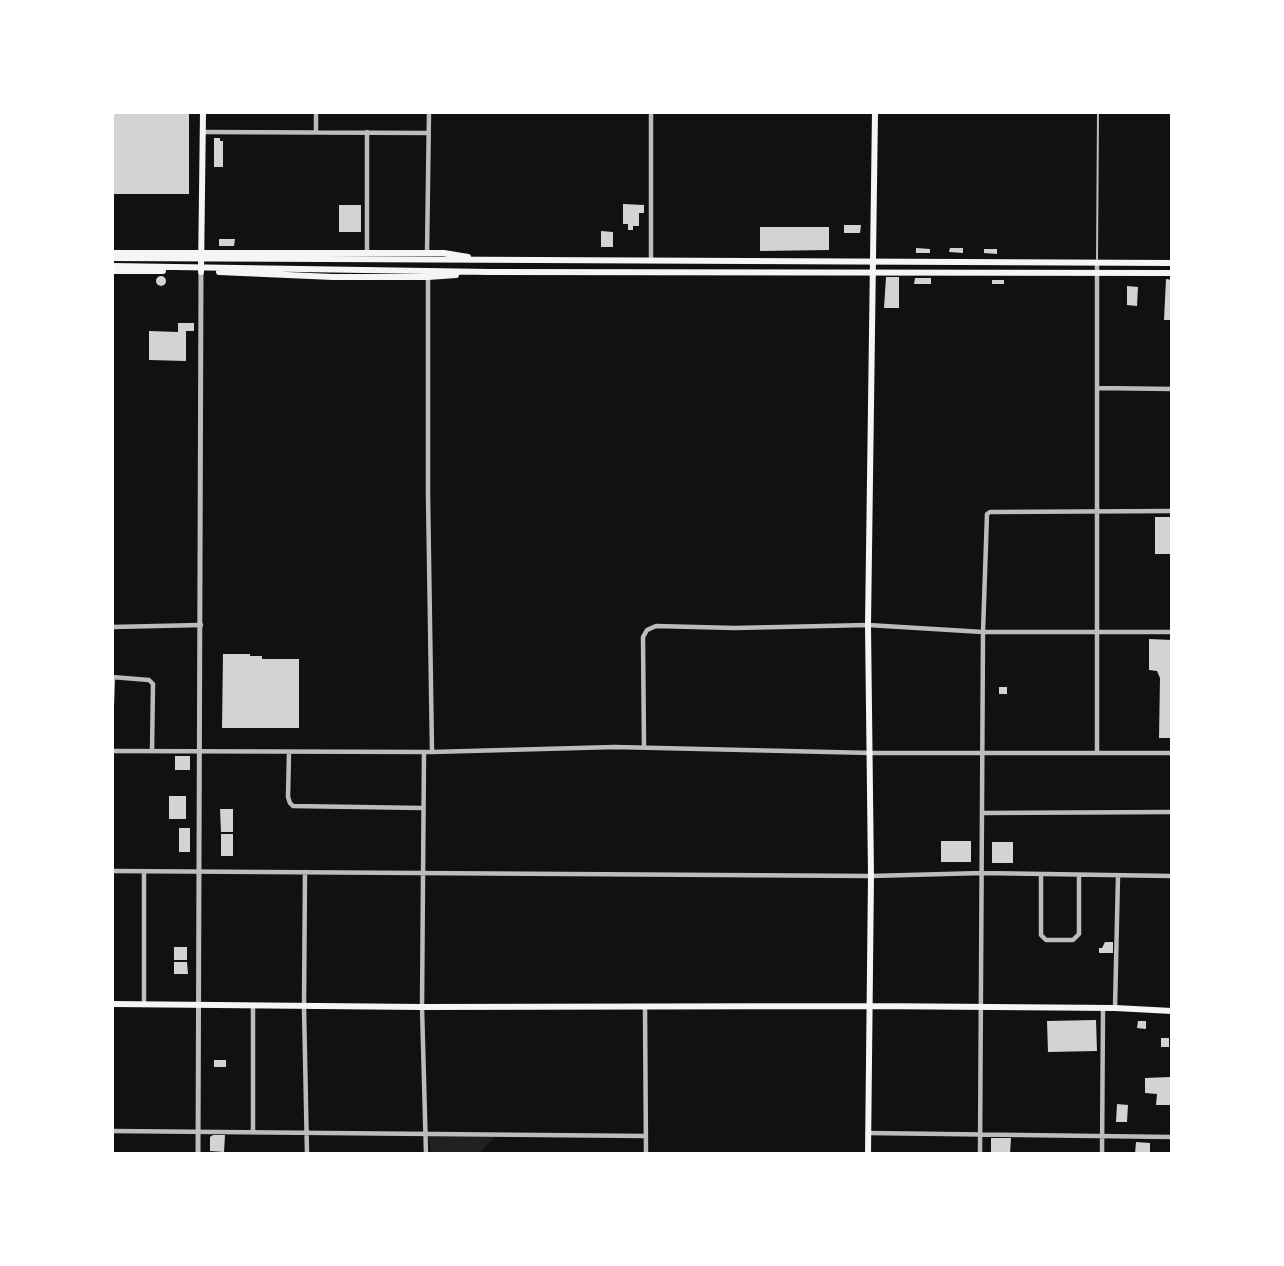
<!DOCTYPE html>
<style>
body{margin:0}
#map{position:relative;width:1284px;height:1266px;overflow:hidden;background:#111;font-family:"Noto Sans",sans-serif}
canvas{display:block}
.frame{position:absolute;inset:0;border:114px solid #fff;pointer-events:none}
</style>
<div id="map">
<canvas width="1284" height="1266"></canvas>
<div class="frame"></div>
</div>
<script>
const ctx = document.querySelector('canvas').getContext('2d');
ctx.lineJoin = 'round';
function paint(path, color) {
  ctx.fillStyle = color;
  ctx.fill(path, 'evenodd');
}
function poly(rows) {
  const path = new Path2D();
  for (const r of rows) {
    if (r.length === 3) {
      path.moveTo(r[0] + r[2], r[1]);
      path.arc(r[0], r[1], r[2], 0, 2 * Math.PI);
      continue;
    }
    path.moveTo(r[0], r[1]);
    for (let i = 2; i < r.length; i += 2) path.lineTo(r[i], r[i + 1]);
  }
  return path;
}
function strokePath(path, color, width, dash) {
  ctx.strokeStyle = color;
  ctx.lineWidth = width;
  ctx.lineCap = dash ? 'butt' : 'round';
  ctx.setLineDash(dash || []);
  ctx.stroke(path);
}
paint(poly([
 [428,1133,497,1134,479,1154,431,1154]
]), '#202020');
paint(poly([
 [112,112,189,112,189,194,112,194],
 [214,138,220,138,220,141,223,141,223,167,214,167],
 [623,204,644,205,644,213,639,213,639,226,633,226,633,230,628,230,628,224,623,224],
 [339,205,361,205,361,232,339,232],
 [844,225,861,225,860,233,844,233],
 [760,227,829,227,829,250,760,251],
 [601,231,613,232,613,247,601,247],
 [219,239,235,239,234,246,219,246],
 [916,248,930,249,930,253,916,253],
 [950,248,963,248,963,253,949,252],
 [984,249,997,249,997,254,984,253],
 [161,281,5],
 [886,277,899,277,899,308,884,308],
 [915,278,931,278,931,284,914,284],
 [1166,279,1172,280,1172,320,1164,320],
 [992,280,1004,280,1004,284,992,284],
 [1127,286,1138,287,1137,306,1127,305],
 [178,323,194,323,194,331,186,331,186,361,149,360,149,331,178,332],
 [1155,517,1172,517,1172,554,1155,554],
 [1149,639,1172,640,1172,738,1159,738,1160,678,1157,671,1149,670],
 [223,654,250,654,250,656,262,656,262,659,299,659,299,728,222,728],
 [999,687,1007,687,1007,694,999,694],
 [175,756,190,756,190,770,175,770],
 [169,796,186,796,186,819,169,819],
 [220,809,233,809,233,832,221,832],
 [179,828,190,828,190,852,179,852],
 [221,834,233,834,233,856,221,856],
 [941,841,971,841,971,862,941,862],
 [992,842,1013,842,1013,863,992,863],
 [1105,942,1113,942,1113,953,1099,953,1099,948,1102,948],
 [174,947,187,947,187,960,174,960],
 [174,962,187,962,188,974,174,974],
 [1096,1020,1097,1051,1048,1052,1047,1021],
 [1138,1021,1146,1021,1146,1029,1137,1028],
 [1161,1038,1169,1038,1169,1047,1161,1047],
 [214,1060,226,1060,226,1067,214,1067],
 [1170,1077,1171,1105,1156,1105,1157,1094,1145,1093,1145,1078],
 [1117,1104,1128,1105,1127,1122,1116,1122],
 [213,1135,225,1135,224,1152,210,1151,210,1137],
 [991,1138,1011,1138,1010,1154,991,1154],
 [1136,1142,1150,1143,1150,1154,1135,1154]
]), '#d3d3d3');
strokePath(poly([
 [1097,259,1098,112]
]), '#bcbcbc', 2);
strokePath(poly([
 [316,112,316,132],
 [203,132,428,133],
 [427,253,429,112],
 [367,254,367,132],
 [651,261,651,112],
 [428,277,428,494,432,752],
 [1097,388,1172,389],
 [112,627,201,625],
 [112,677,149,680,153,684,152,751],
 [112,703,113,677],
 [644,747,643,637,647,630,656,626,735,628,868,625,983,632,1172,632],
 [112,751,432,752,615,747,872,753,1172,753],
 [289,752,288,797,290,803,293,806,422,808],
 [424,752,422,1007,426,1154],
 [1097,752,1097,263],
 [983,813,1172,812],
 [112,871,871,876,982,873,1172,876],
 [305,872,304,1007,307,1154],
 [1041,875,1041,935,1046,940,1073,940,1079,934,1079,876],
 [144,1005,144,871],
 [253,1006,253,1132],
 [645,1006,646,1154],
 [1115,1008,1118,876],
 [112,1131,646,1136],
 [868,1133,1172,1137],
 [980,1154,983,632,987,514,990,512,1172,511],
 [1102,1154,1103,1009]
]), '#bcbcbc', 4.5);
strokePath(poly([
 [198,1154,201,272]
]), '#bcbcbc', 5);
strokePath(poly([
 [201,272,203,112],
 [112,1004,422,1007,869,1006,1115,1008,1172,1011],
 [868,1154,871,876,868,625,875,112]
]), '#f5f5f5', 6);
strokePath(poly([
 [112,253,444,253,468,257],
 [112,258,1172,263],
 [112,266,490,272,1172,273],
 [112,271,163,271],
 [219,272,333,277,428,277,456,275]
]), '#f5f5f5', 6);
</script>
